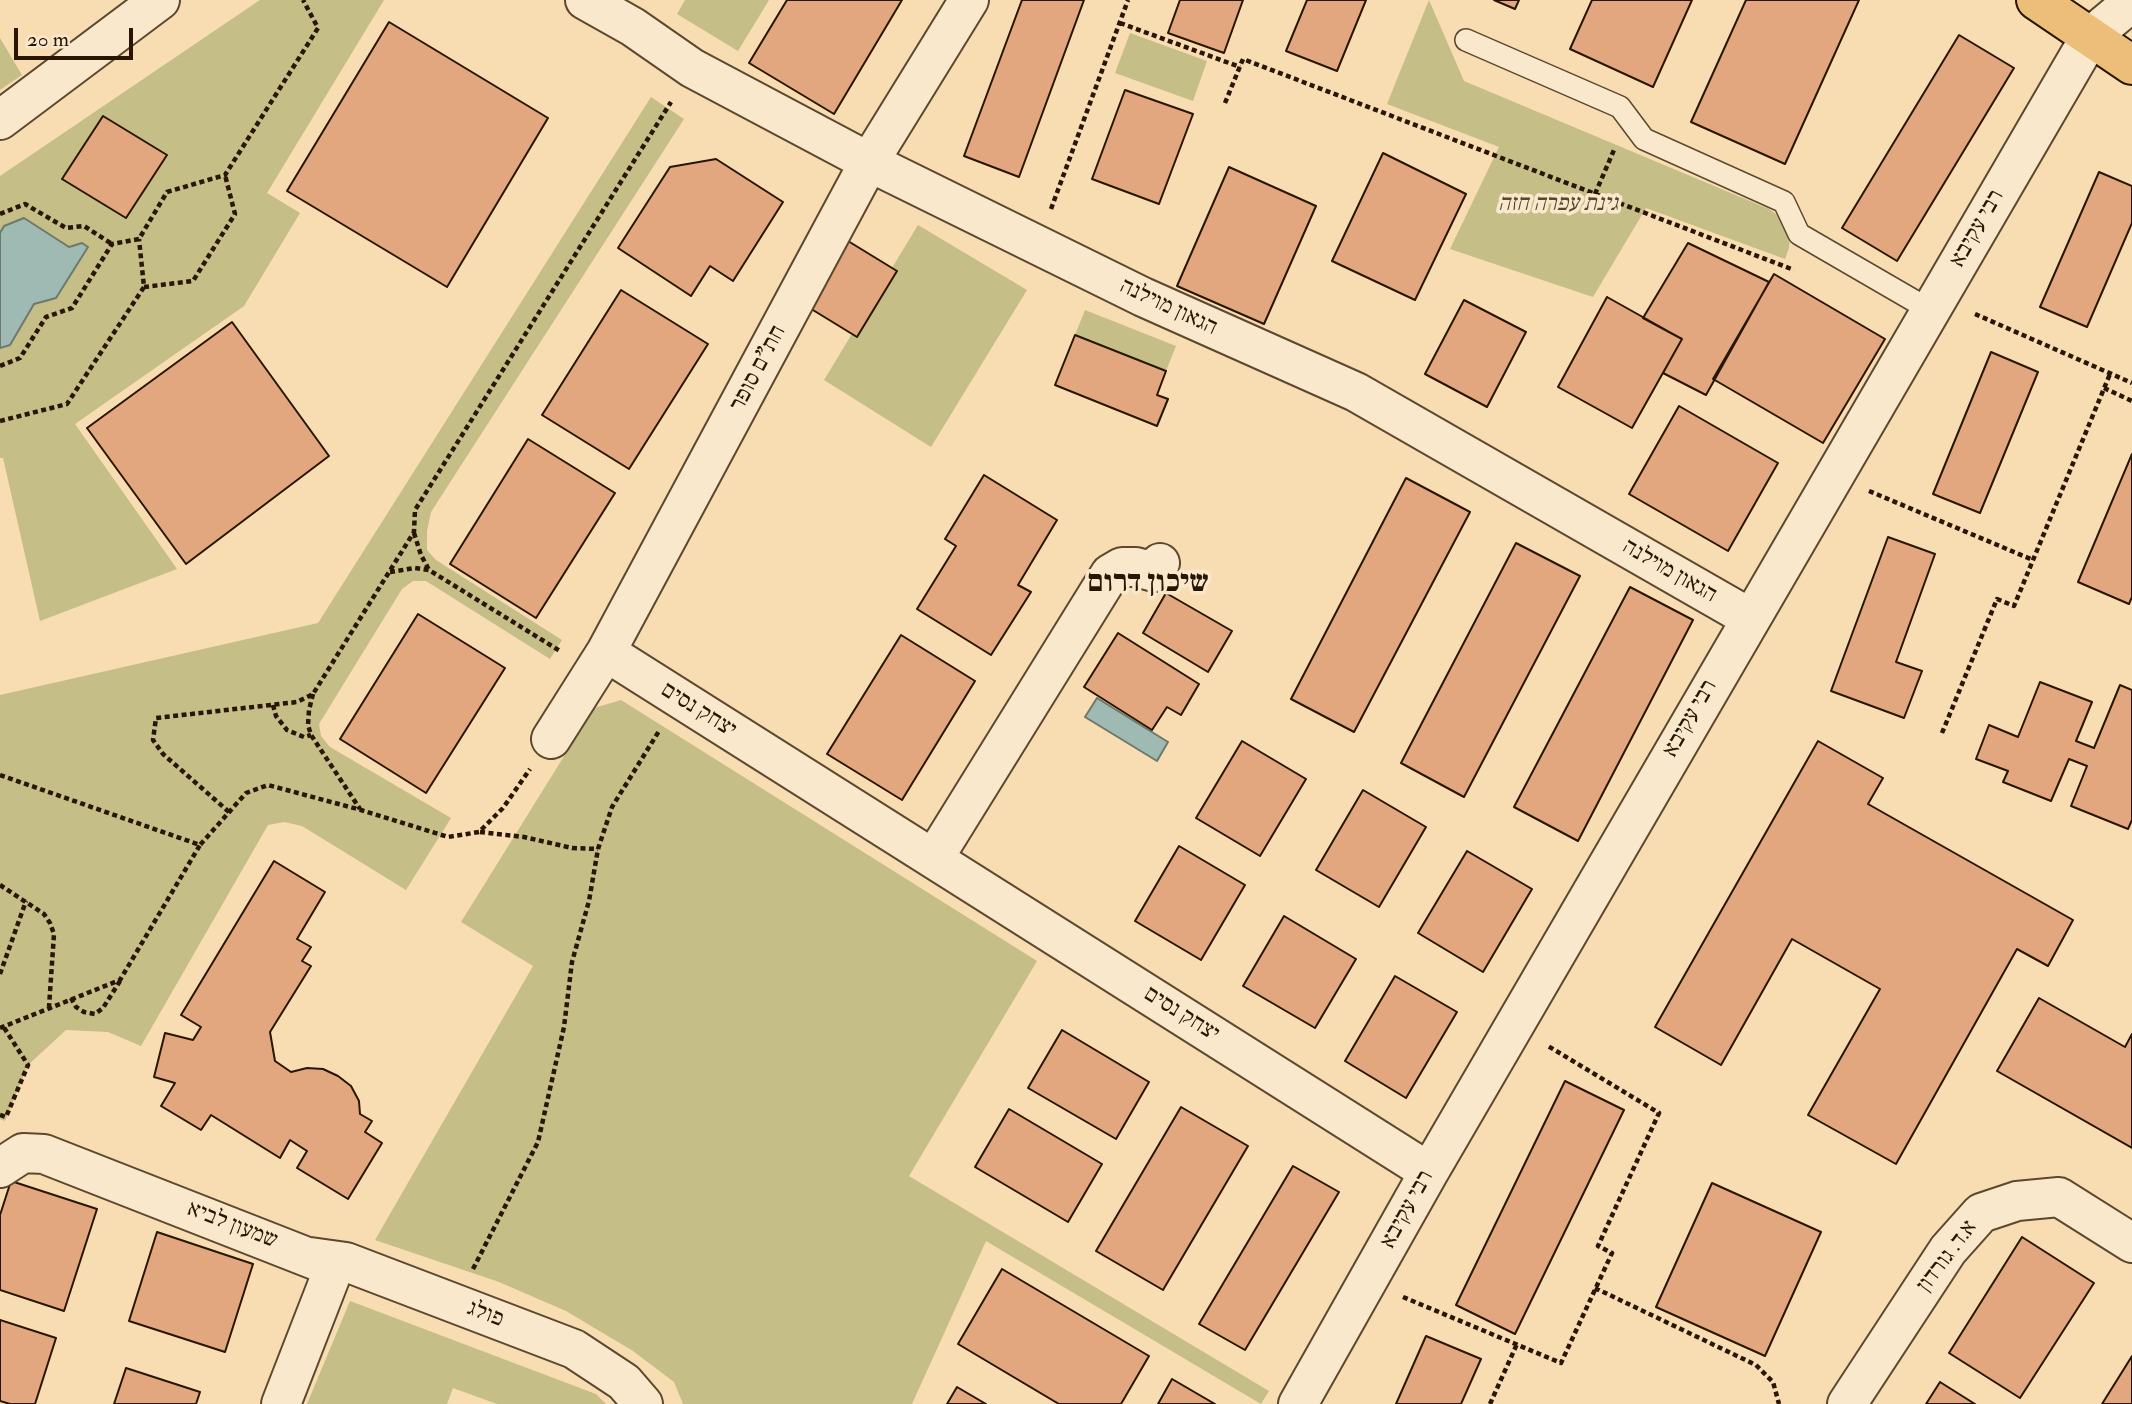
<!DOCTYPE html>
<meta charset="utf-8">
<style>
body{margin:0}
#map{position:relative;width:2132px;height:1404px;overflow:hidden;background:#f8dcb2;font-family:"IM FELL Double Pica",serif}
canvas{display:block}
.scale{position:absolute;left:14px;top:28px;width:119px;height:32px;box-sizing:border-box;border:4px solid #281602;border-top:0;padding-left:9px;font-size:21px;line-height:24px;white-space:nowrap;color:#281602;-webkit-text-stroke:5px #fae8cd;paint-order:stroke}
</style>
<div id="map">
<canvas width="2132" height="1404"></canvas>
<div class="scale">20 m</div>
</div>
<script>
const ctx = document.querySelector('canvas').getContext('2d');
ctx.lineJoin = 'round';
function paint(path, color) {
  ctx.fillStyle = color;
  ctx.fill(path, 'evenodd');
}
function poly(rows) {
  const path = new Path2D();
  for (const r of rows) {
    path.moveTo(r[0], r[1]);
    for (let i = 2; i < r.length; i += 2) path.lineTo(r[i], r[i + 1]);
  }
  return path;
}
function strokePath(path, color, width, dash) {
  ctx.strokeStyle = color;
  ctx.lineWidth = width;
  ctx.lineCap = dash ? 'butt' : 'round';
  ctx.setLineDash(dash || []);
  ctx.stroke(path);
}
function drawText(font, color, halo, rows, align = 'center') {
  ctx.font = font + ' "IM FELL Double Pica","Frank Ruhl Libre",serif';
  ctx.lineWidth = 7;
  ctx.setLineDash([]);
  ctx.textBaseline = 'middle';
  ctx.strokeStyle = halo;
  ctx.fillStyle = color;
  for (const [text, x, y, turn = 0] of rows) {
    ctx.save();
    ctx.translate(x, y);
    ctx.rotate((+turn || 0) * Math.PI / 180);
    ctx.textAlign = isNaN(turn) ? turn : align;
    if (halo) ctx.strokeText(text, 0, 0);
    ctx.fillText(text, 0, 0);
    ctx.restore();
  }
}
paint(poly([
 [260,0,384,0,267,193,300,213,244,306,75,424,177,569,40,621,3,458,0,458,0,176],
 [685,0,769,0,738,51,677,14],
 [1429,0,1464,81,1769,209,1782,218,1790,233,1789,248,1785,259,1646,208,1593,297,1450,249,1499,147,1387,104],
 [1130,33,1207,61,1193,101,1115,73],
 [0,38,22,75,0,90],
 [651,97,684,119,431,512,427,531,427,550,436,560,562,640,550,659,426,581,413,581,402,589,319,724,321,736,330,747,451,818,406,890,302,826,284,822,268,825,141,1046,108,1032,66,1030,28,1065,5,1121,0,1119,0,695,318,623],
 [918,225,1027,290,931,447,824,380],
 [1085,310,1176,346,1166,371,1075,335],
 [621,700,1037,961,909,1176,1269,1391,1261,1404,986,1241,912,1404,683,1404,674,1382,633,1351,566,1311,499,1282,375,1240,533,966,461,922,594,708],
 [350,1301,596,1394,606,1404,497,1404,453,1388,447,1404,307,1404]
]), '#c5be87');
const water = poly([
 [24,218,69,247,82,243,88,247,56,298,34,304,10,345,0,348,0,233,4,226,24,218],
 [1097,698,1168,742,1157,761,1085,717,1097,698]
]);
paint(water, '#9fbab3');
strokePath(water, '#6f786c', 2);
const building = poly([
 [787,0,902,0,834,114,749,63,787,0],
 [1022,0,1084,0,1019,177,964,156,1022,0],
 [1180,0,1243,0,1224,53,1168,33,1180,0],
 [1307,0,1366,0,1337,71,1286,51,1307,0],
 [1494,0,1519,0,1515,9,1494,0],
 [1592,0,1692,0,1653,87,1570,49,1592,0],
 [1746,0,1859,0,1785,164,1691,122,1746,0],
 [389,22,548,118,447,287,287,191,389,22],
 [1959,35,2014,68,1897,261,1842,228,1959,35],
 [1125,90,1193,114,1159,204,1092,179,1125,90],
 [103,116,167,155,126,218,62,179,103,116],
 [1383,153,1466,194,1415,300,1332,261,1383,153],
 [716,159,783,202,733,281,710,266,691,296,618,248,670,167,716,159],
 [1229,167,1316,206,1264,324,1177,286,1229,167],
 [2099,172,2132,186,2132,223,2087,327,2040,307,2099,172],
 [848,241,897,271,857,337,808,307,848,241],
 [1688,243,1769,282,1706,395,1663,373,1682,339,1643,318,1688,243],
 [1774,274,1885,339,1823,443,1713,379,1774,274],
 [621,290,708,344,629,469,542,415,621,290],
 [1607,297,1682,339,1632,428,1558,387,1607,297],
 [1464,300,1526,332,1487,407,1425,374,1464,300],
 [232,322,329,456,186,564,87,428,232,322],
 [1075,335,1166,371,1157,395,1168,399,1157,426,1055,385,1075,335],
 [1991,352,2038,372,1980,513,1933,494,1991,352],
 [1679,406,1778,463,1728,551,1629,494,1679,406],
 [528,439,615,493,536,618,450,564,528,439],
 [2132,454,2132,597,2129,604,2078,582,2132,454],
 [984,475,1057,520,1018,585,1031,592,991,655,917,609,956,546,945,539,984,475],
 [1406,478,1470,512,1354,732,1291,699,1406,478],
 [1888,537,1935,554,1896,662,1922,671,1904,718,1831,691,1888,537],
 [1516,543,1580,576,1464,797,1401,763,1516,543],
 [1630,587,1693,620,1578,841,1514,807,1630,587],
 [1166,593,1232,631,1208,672,1143,633,1166,593],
 [418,614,505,668,426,793,340,739,418,614],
 [1118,633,1199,684,1181,715,1167,707,1152,730,1084,687,1118,633],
 [901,635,975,681,902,800,827,754,901,635],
 [2040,682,2092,702,2076,741,2094,748,2120,685,2132,690,2132,820,2128,829,2071,806,2087,766,2069,759,2051,801,2003,782,2008,771,1976,759,1989,725,2018,737,2040,682],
 [1242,741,1306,779,1260,856,1196,818,1242,741],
 [1818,741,1883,778,1868,804,2073,920,2048,966,2017,949,1896,1164,1808,1115,1880,989,1792,939,1721,1065,1655,1027,1818,741],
 [1363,790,1426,827,1379,907,1316,870,1363,790],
 [1179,846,1245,885,1201,960,1135,921,1179,846],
 [1467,851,1532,889,1483,972,1418,933,1467,851],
 [274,861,325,892,297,939,311,947,302,961,311,966,270,1032,275,1061,291,1072,307,1068,323,1069,338,1076,351,1086,359,1101,360,1114,372,1121,365,1132,382,1143,348,1199,297,1168,307,1151,290,1140,280,1158,211,1115,201,1130,161,1106,175,1083,154,1077,165,1033,193,1040,201,1027,181,1015,274,861],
 [1284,916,1356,959,1315,1028,1243,986,1284,916],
 [1395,976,1457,1012,1406,1098,1345,1061,1395,976],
 [2039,998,2125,1047,2132,1034,2132,1148,1997,1071,2039,998],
 [1062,1030,1149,1082,1116,1139,1028,1088,1062,1030],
 [1565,1081,1624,1110,1515,1334,1456,1305,1565,1081],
 [1181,1107,1248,1146,1163,1290,1096,1251,1181,1107],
 [1009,1109,1102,1164,1068,1222,975,1167,1009,1109],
 [1293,1166,1339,1192,1245,1350,1199,1324,1293,1166],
 [11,1181,97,1209,64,1311,0,1290,0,1215,11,1181],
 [1712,1183,1821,1232,1765,1356,1656,1307,1712,1183],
 [157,1232,253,1264,225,1352,129,1321,157,1232],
 [2022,1237,2094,1283,2020,1398,1949,1353,2022,1237],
 [1002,1269,1149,1356,1121,1404,1059,1404,958,1344,1002,1269],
 [0,1320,56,1338,35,1404,10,1404,0,1401,0,1320],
 [1426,1336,1481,1359,1461,1404,1396,1404,1426,1336],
 [2132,1356,2132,1404,2102,1404,2132,1356],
 [126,1368,200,1392,196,1404,114,1404,126,1368],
 [1172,1379,1215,1404,1158,1404,1172,1379],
 [1940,1382,1975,1404,1926,1404,1940,1382],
 [957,1387,986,1404,947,1404,957,1387]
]);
paint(building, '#e2a77e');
strokePath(building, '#281602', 2);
const lane = poly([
 [1466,40,1620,107,1644,139,1784,202,1799,234,1930,310]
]);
const street = poly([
 [585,0,633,27,692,68,869,162,1143,297,1356,392,1750,618],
 [0,120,160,0],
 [606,652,1429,1172],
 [551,739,606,652,869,162,969,0],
 [934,858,1110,574,1122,567,1136,567,1154,572,1160,563],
 [0,1168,23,1153,44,1154,325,1264,330,1278,281,1404],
 [310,1257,346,1262,574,1349,624,1382,643,1404],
 [1298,1404,1429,1172,2090,37,2132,2],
 [1847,1404,1948,1250,1981,1213,2017,1201,2059,1197,2132,1243]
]);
const primary = poly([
 [2036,0,2132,65]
]);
strokePath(lane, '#5c482e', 24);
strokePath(street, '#5c482e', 42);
strokePath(primary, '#281602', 42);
strokePath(poly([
 [1120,23,1240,67],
 [1225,103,1243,59,1794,270],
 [1595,194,1614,150],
 [1051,209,1128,0],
 [0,214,25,204,66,228,84,226,112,244],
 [144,287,193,281,235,214,225,175],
 [1975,314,2132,383],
 [0,366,20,358,46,317,72,308,112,244,139,239,167,192,225,175,318,28,303,0],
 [2104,388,2132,401],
 [0,421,67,404,144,287,139,239],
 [1869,491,2033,560],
 [414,533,421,555,429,570],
 [390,572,415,568,429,570,560,651],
 [313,694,309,710,308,725,311,735,360,809],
 [273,705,276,716,287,730,304,737,311,735],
 [1942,733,1997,599,2014,606,2110,374],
 [0,775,200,845,246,793,268,785,361,810,448,837,479,832,503,808,530,769],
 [229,812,163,754,153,740,156,718,297,702,313,694,414,532,415,510,671,102],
 [480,832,524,837,572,848,598,849],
 [0,885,44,914,50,923,54,934,49,1007],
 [0,974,26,901],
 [71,998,76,1007,84,1012,95,1014,103,1008,120,981],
 [0,1028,120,980,200,845],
 [0,1115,6,1117,28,1065,3,1026],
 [473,1269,538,1142,564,1027,572,962,589,901,598,849,612,807,659,731],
 [1595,1288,1756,1365,1773,1382,1779,1404],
 [1403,1297,1561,1363,1612,1253,1598,1246,1659,1113,1548,1046],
 [1490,1404,1517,1344]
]), '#281602', 4.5, [5, 3.5]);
strokePath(lane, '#fae8cd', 21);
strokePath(street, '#fae8cd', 38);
strokePath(primary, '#ecbe79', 38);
drawText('italic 23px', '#57482a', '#fae8cd', [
 ["גינת עפרה חזה",1558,205]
]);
drawText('23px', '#281602', '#fae8cd', [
 ["רבי עקיבא",1978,229,-60],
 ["הגאון מוילנה",1168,308,25],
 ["חת\"ם סופר",759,369,-62],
 ["הגאון מוילנה",1669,572,30],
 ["יצחק נסים",698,711,32],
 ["רבי עקיבא",1691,719,-60],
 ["יצחק נסים",1181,1015,32],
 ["רבי עקיבא",1408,1210,-61],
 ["שמעון לביא",232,1226,21],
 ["א.ד. גורדון",1948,1257,-53],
 ["פולג",485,1315,21]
]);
drawText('bold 30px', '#281602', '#fae8cd', [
 ["שיכון דרום",1148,585]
]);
</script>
